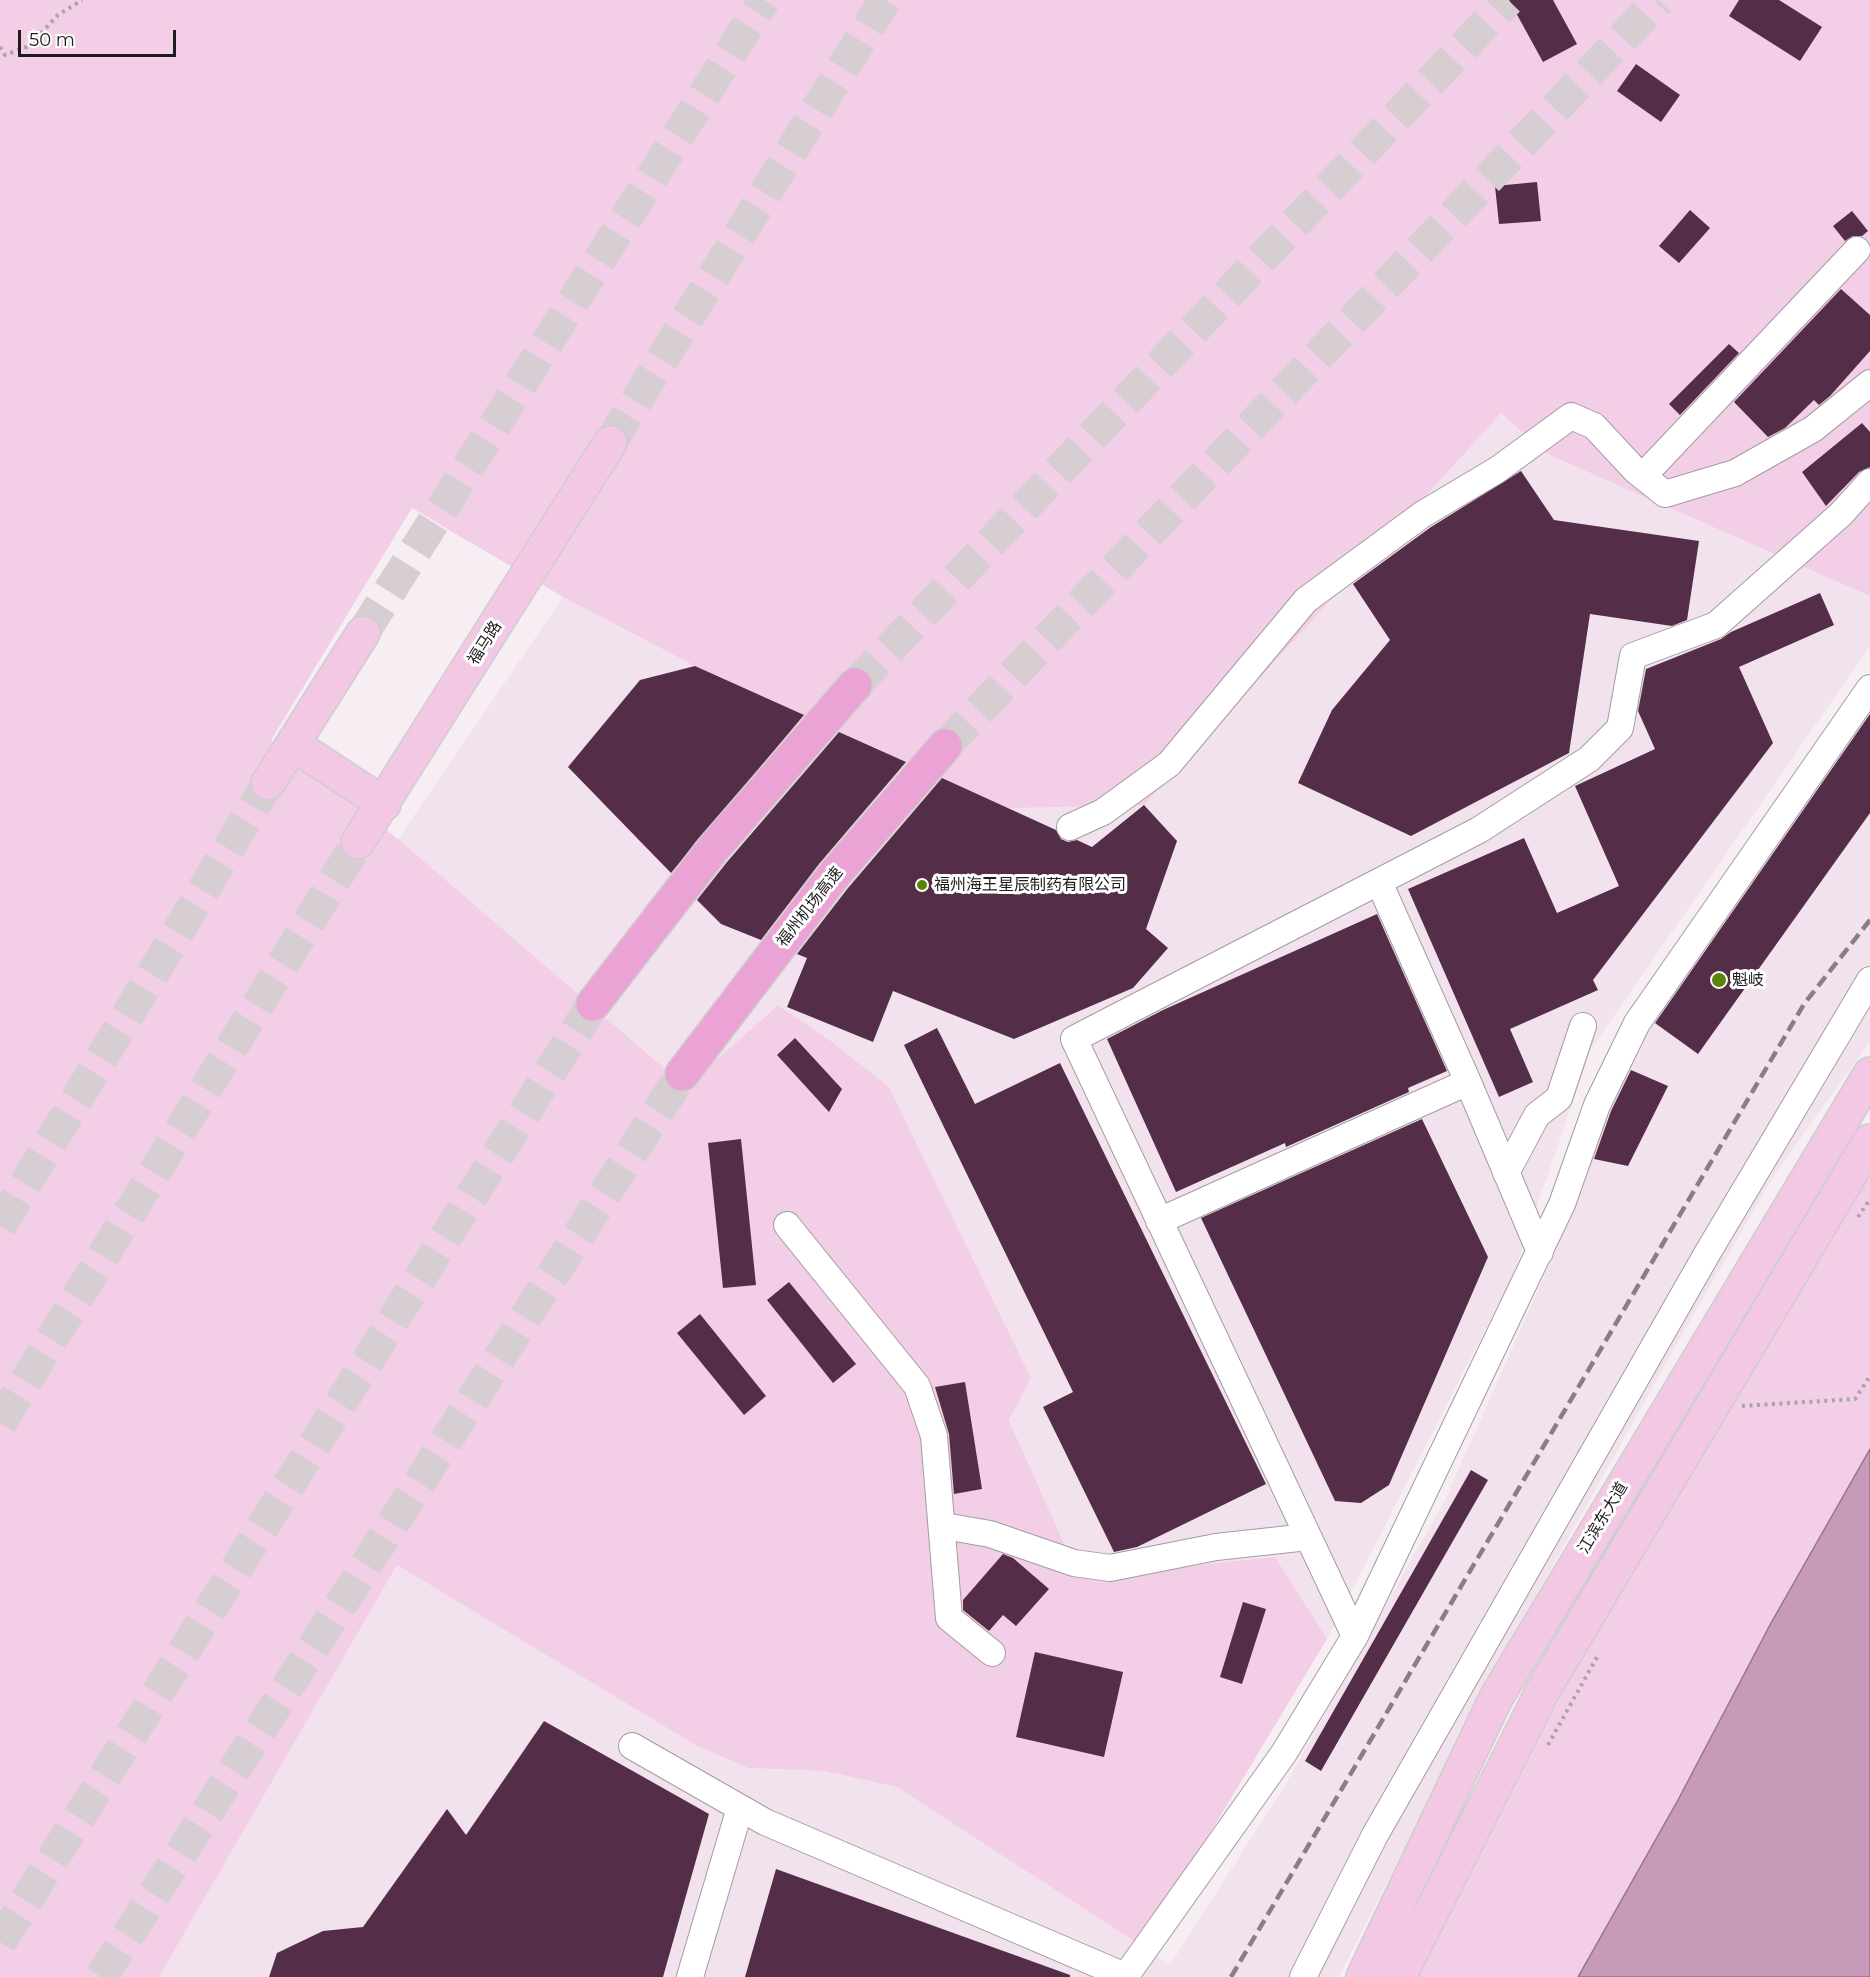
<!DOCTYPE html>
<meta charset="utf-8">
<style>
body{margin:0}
#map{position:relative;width:1870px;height:1977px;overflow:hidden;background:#f7eef4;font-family:Montserrat,sans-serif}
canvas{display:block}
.scale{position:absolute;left:18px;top:30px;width:158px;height:27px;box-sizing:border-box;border:3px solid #1f1c1e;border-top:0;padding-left:8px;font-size:18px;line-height:21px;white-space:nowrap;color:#1f1c1e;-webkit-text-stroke:4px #fefefe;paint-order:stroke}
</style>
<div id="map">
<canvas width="1870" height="1977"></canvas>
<div class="scale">50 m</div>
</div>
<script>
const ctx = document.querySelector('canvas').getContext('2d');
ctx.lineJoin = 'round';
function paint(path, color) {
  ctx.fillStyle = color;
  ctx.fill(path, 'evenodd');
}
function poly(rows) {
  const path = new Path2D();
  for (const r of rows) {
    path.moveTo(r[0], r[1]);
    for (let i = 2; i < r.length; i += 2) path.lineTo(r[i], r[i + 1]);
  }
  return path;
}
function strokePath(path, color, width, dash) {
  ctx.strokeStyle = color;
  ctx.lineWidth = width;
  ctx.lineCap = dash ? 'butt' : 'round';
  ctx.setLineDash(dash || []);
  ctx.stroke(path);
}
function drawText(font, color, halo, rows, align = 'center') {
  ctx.font = font + ' Montserrat,"Noto Sans SC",sans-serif';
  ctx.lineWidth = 6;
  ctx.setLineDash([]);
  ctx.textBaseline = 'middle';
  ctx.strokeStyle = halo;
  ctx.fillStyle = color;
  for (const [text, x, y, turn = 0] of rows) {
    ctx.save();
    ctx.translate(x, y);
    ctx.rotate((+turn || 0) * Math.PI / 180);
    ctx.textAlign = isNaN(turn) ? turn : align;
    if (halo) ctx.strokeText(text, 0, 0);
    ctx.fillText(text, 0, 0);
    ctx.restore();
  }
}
paint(poly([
 [1501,413,1545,453,1870,596,1870,646,1591,1049,1514,1273,1327,1639,1275,1557,1079,1577,1009,1419,1031,1378,889,1087,831,1041,778,1005,686,1088,398,839,563,597,695,666,1007,808],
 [1870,713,1870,1041,1775,1174,1683,1333,1496,1667,1339,1977,159,1977,397,1565,697,1746,748,1768,824,1771,897,1787,1007,1855,1170,1965,1285,1785,1446,1498,1576,1204,1633,1015]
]), '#f2e2ed');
paint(poly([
 [0,0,1870,0,1870,596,1545,453,1501,413,1144,805,1007,808,695,666,563,597,412,508,271,740,398,839,686,1087,778,1005,831,1041,889,1087,1031,1378,1009,1420,1079,1577,1275,1557,1327,1639,1142,1946,897,1787,824,1771,748,1768,697,1746,397,1565,159,1977,0,1977],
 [1870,1173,1870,1449,1771,1623,1678,1800,1606,1930,1578,1977,1408,1977,1603,1618]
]), '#f3cee7');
const water = poly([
 [1870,1449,1870,1977,1578,1977,1678,1800,1771,1623,1870,1449]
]);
paint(water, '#c89aba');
strokePath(water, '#95748b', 1.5);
paint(poly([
 [1509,0,1553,0,1577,44,1543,62],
 [1739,0,1779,0,1822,27,1800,61,1729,16],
 [1636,64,1680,95,1661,122,1617,91],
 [1537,182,1541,221,1499,224,1495,186],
 [1690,210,1710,228,1679,263,1659,246],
 [1852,211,1868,231,1862,236,1853,236,1845,241,1833,226],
 [1841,289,1870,315,1870,351,1830,396,1819,405,1814,400,1785,428,1768,437,1734,402],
 [1729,344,1739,353,1680,415,1669,404],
 [1862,423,1870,432,1870,467,1859,472,1826,506,1802,472],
 [1521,471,1554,520,1699,541,1687,620,1672,626,1590,614,1569,753,1411,836,1298,783,1332,710,1390,640,1353,584,1431,527],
 [1820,593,1834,625,1739,667,1773,743,1593,980,1598,990,1510,1029,1533,1082,1499,1097,1408,889,1524,838,1557,913,1619,886,1575,786,1655,749,1638,711,1646,669,1721,639,1731,632],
 [695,666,804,715,671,873,568,767,640,680],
 [1870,714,1870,813,1698,1054,1655,1023],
 [839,732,906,762,819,864,761,940,721,924,697,900,727,862],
 [942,778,1056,830,1061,839,1068,842,1077,840,1092,847,1144,805,1177,841,1146,929,1168,948,1133,988,1014,1039,893,991,873,1042,787,1007,807,958,797,954,848,888],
 [1377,914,1447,1071,1408,1088,1409,1092,1286,1147,1285,1143,1176,1192,1107,1039,1163,1010],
 [937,1028,975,1104,1060,1063,1266,1484,1137,1547,1114,1552,1043,1407,1073,1392,904,1045],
 [795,1038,842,1089,829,1112,777,1055],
 [1631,1070,1668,1086,1628,1166,1594,1159,1611,1111],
 [1422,1119,1488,1257,1389,1485,1361,1503,1335,1501,1201,1218],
 [741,1139,756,1285,723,1288,708,1143],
 [789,1282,856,1364,833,1383,767,1300],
 [700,1314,766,1396,744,1415,677,1333],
 [965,1382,982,1489,954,1494,949,1434,935,1387],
 [1471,1470,1488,1480,1321,1771,1305,1761],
 [1003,1554,1013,1558,1049,1589,1016,1626,1003,1615,989,1631,963,1610,963,1600],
 [1243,1602,1266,1609,1242,1684,1220,1677],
 [1035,1652,1123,1672,1104,1757,1016,1737],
 [544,1721,709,1814,663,1977,269,1977,277,1953,323,1931,363,1927,447,1809,466,1835],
 [776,1869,1070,1975,1070,1977,745,1977]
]), '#542d49');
strokePath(poly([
 [610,443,885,0],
 [363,633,764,0],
 [0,1226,268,783],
 [0,1423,358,842]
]), '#d7ced4', 33, [33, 16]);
strokePath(poly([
 [855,685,1508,0],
 [945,746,1659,0],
 [0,1942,593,1004],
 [101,1977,682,1074]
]), '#d7ced4', 33, [33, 16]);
const minor = poly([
 [1643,476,1857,250],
 [1070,827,1103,812,1169,764,1306,600,1423,514,1497,470,1571,416,1594,426,1635,470,1665,494,1735,473,1813,429,1870,383],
 [1379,882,1468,1082,1540,1252],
 [1506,1173,1537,1115,1559,1098,1583,1026],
 [1159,1221,1468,1082],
 [787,1225,917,1386,934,1436,949,1618,992,1653],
 [944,1526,990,1534,1074,1563,1110,1568,1216,1547,1308,1537],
 [1355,1636,1074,1039,1479,830,1589,759,1620,728,1633,656,1716,625,1841,514,1870,482],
 [632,1746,765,1822,1125,1976],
 [690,1977,740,1808],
 [1125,1977,1284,1753,1355,1636,1562,1204,1597,1105,1637,1023,1870,688],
 [1303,1977,1375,1835,1708,1252,1870,980]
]);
const major = poly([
 [293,744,384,804],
 [268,783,363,633],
 [358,842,610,443],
 [1363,1977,1496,1698,1870,1074],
 [1399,1977,1542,1692,1870,1141]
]);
const highway = poly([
 [593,1004,712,850,855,685],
 [682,1074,833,876,945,746]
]);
strokePath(minor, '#a49ca1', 28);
strokePath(major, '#cecdce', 36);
strokePath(highway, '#cecdce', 36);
strokePath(poly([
 [0,47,5,55,29,46,58,15,82,0],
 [1858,1217,1870,1199],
 [1742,1406,1855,1399,1870,1376],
 [1548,1745,1597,1657]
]), '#aaa3a7', 4, [3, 4.5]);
strokePath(minor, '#fff', 26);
strokePath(major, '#f2c8e5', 33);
strokePath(highway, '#eaa3d4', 33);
strokePath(poly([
 [1231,1977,1804,1004,1870,920]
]), '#868084', 4.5, [12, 6]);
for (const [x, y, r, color] of [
 [922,885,6,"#5b8308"],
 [1719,980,8,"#5b8308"]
]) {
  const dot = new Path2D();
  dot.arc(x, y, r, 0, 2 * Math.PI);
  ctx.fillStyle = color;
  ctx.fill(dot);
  strokePath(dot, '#fefefe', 2);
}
drawText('16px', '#1f1c1e', '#fefefe', [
 ["福马路",485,643,-58],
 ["福州机场高速",810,907,-52],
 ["江滨东大道",1603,1518,-59]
]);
drawText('16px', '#1f1c1e', '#fefefe', [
 ["福州海王星辰制药有限公司",934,885],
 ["魁岐",1732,980]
], 'left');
</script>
